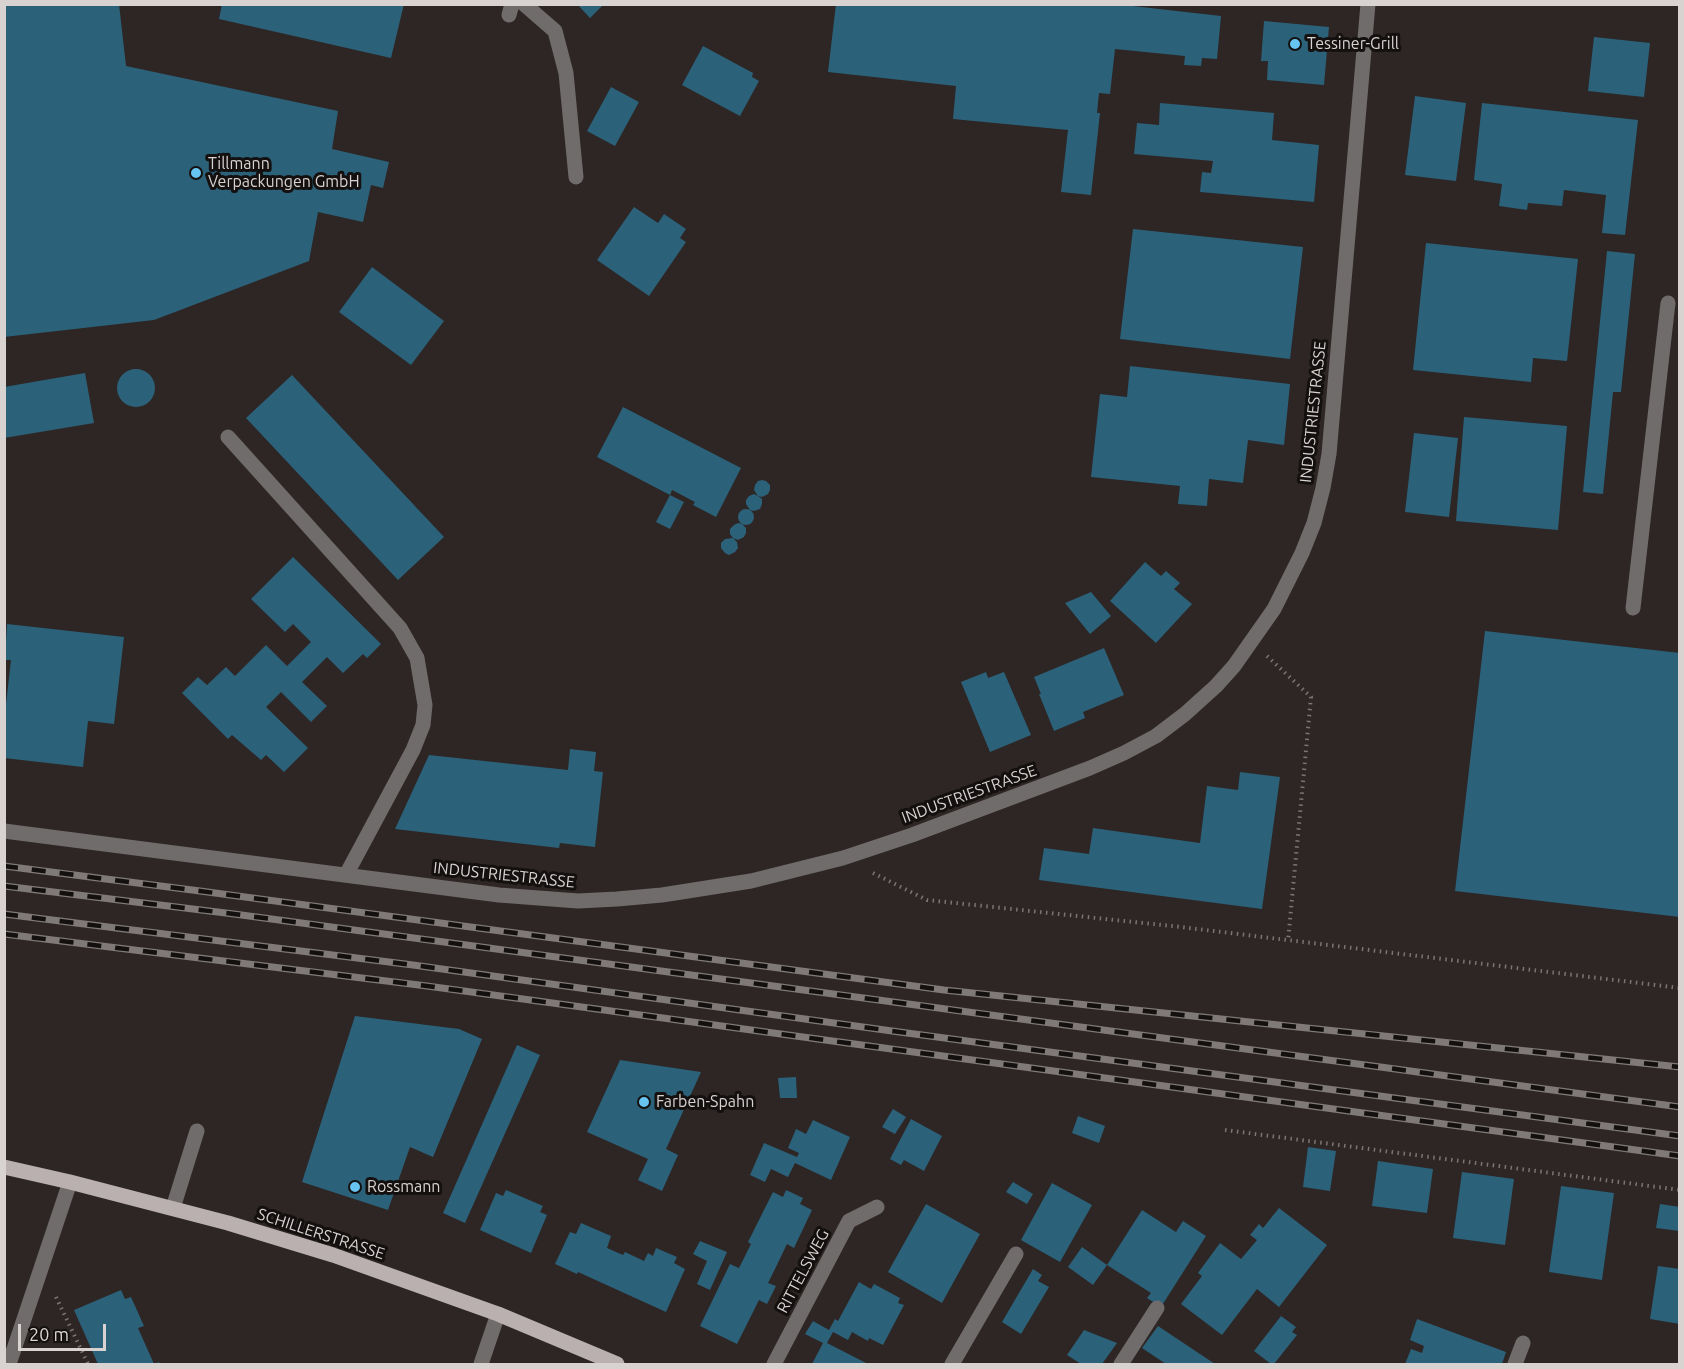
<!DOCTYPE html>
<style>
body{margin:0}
#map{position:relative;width:1684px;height:1369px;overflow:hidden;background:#2d2624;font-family:Ubuntu,sans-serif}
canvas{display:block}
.frame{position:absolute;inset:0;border:6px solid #d8d3d1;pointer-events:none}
.scale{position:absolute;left:18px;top:1324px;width:88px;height:27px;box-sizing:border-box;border:3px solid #d8d3d1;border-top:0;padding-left:8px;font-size:18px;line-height:21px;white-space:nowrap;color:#d8d3d1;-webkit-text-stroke:4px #13100f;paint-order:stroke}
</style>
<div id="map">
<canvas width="1684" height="1369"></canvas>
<div class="frame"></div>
<div class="scale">20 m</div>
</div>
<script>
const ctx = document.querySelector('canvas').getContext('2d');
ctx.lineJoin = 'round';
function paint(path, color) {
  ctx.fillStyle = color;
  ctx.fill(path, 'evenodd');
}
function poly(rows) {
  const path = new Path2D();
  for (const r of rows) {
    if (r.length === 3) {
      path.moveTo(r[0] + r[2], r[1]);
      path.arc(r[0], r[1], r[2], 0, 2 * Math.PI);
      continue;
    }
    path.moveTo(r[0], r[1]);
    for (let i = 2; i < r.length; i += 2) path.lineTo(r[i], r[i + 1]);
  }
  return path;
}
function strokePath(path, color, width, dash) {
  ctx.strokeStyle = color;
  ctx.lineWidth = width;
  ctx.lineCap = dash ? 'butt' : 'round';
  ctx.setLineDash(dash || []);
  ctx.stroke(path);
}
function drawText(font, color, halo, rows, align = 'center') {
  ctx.font = font + ' Ubuntu,sans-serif';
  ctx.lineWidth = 6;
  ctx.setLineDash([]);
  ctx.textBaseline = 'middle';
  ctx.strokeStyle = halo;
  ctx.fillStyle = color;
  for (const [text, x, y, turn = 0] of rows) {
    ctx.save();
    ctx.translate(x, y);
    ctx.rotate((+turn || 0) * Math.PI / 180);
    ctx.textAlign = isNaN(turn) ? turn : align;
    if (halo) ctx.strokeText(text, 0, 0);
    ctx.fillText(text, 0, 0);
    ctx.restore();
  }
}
paint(poly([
 [4,4,119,4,126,66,338,111,332,149,389,162,383,188,371,185,363,222,318,212,309,261,154,320,4,337],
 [222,4,404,4,391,58,219,19],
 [577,4,604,4,590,18],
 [836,4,1115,4,1221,16,1217,59,1202,58,1201,66,1184,65,1185,56,1115,49,1110,94,1099,93,1097,113,1100,113,1091,195,1061,192,1068,130,953,119,956,86,828,72],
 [1264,21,1329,27,1324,85,1267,80,1268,61,1261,61],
 [1594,37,1650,43,1644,97,1588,91],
 [703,46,753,73,752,77,759,81,740,116,682,85],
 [611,87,639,102,615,146,587,131],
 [1415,96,1466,103,1456,181,1405,175],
 [1160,103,1274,113,1272,140,1319,145,1314,202,1200,192,1202,172,1211,173,1213,161,1134,154,1137,123,1159,125],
 [1482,103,1638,120,1625,235,1602,233,1606,195,1564,190,1562,206,1528,203,1527,210,1499,206,1502,184,1474,180],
 [634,207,658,223,664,214,686,229,680,238,686,242,649,296,597,260],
 [1133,229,1303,247,1290,359,1120,339],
 [1426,243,1578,259,1567,361,1533,358,1531,382,1413,370],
 [1607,251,1635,254,1621,392,1613,392,1603,494,1583,492],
 [372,267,444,321,411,365,339,312],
 [1130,366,1290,384,1284,445,1248,440,1243,483,1209,479,1207,506,1178,504,1180,486,1091,477,1100,394,1127,397],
 [136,388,19],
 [85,373,94,423,4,438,4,387],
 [292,375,444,537,398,580,246,418],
 [623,407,741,468,716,517,693,505,695,502,672,490,670,495,597,457],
 [1464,417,1567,426,1558,530,1456,521],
 [1414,433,1458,438,1449,517,1405,512],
 [762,480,766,481,770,485,770,490,768,494,762,497,758,496,762,499,762,504,760,509,754,511,750,510,746,504,746,500,749,496,754,494,758,496,754,490,755,485,758,481],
 [670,495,684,502,670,529,656,522],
 [746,517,8],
 [738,523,742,524,746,528,746,533,744,537,738,540,733,538,737,542,738,548,735,552,729,555,725,553,721,548,721,543,725,539,733,538,730,534,730,529,734,525],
 [293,557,381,644,367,658,363,654,343,673,327,657,302,682,327,706,311,722,281,692,266,707,308,748,284,772,266,755,261,760,232,735,228,739,182,693,198,677,207,685,226,667,235,676,266,645,287,666,311,642,293,624,285,632,251,599],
 [1145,562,1161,576,1166,571,1180,583,1174,589,1192,604,1156,643,1110,601],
 [1091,592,1111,616,1090,634,1065,603],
 [7,624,124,637,114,724,88,721,83,767,4,758,4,722,11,660,5,660],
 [1485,631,1680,653,1680,917,1455,891],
 [1104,648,1124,695,1083,712,1085,718,1054,731,1039,694,1041,694,1034,677],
 [986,672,988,678,1004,672,1031,735,990,752,961,682],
 [570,749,596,752,594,771,603,772,595,847,560,843,559,848,395,829,429,755,568,770],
 [1240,772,1280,777,1262,909,1039,880,1044,848,1089,854,1093,828,1200,843,1207,786,1238,790],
 [355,1016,459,1029,482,1039,433,1157,410,1147,388,1210,302,1182],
 [517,1045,540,1055,465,1223,443,1213],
 [620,1060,701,1072,666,1149,678,1155,662,1191,638,1180,648,1159,587,1132],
 [796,1077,797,1098,780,1098,778,1078],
 [893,1109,906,1117,895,1134,882,1127],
 [1078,1116,1105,1126,1099,1143,1072,1133],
 [911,1119,942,1136,924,1171,904,1160,901,1165,890,1159],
 [813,1120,850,1137,831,1180,795,1163,788,1177,771,1169,765,1182,750,1175,764,1143,797,1157,799,1153,788,1148,796,1129,806,1134],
 [1308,1147,1336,1151,1330,1191,1303,1187],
 [1378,1161,1433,1169,1427,1213,1372,1206],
 [1462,1172,1514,1179,1505,1245,1453,1238],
 [1013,1182,1033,1194,1027,1204,1006,1192],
 [1052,1183,1092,1205,1060,1262,1021,1240],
 [1561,1186,1614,1193,1602,1280,1549,1272],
 [506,1190,543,1206,540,1212,547,1215,531,1253,480,1230,496,1193,503,1196],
 [786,1190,803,1198,800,1204,812,1210,794,1248,787,1244,775,1269,768,1283,776,1286,767,1304,759,1300,737,1344,700,1326,730,1264,739,1268,751,1244,748,1242,773,1192,783,1197],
 [926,1204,980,1234,942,1303,888,1272],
 [1660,1204,1680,1207,1680,1231,1656,1228],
 [1279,1208,1327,1245,1279,1307,1257,1289,1222,1335,1181,1304,1202,1276,1198,1273,1220,1243,1241,1259,1257,1240,1250,1235,1259,1224,1263,1228],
 [1142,1210,1176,1232,1183,1221,1206,1236,1161,1307,1147,1298,1151,1293,1107,1265],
 [581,1223,611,1236,607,1248,623,1255,625,1252,644,1261,648,1253,653,1256,656,1248,677,1257,674,1263,685,1269,666,1312,578,1272,577,1274,555,1264,570,1232,576,1234],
 [700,1241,727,1252,710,1290,697,1284,707,1261,693,1254],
 [1082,1247,1107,1265,1093,1285,1068,1267],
 [1658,1266,1680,1269,1680,1324,1650,1319],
 [1033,1269,1042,1275,1038,1281,1049,1287,1021,1334,1002,1322],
 [859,1282,871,1289,874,1284,900,1298,898,1303,904,1305,883,1345,869,1338,868,1341,852,1332,848,1340,833,1332,827,1343,868,1364,812,1364,823,1343,805,1334,813,1321,829,1330,835,1319,838,1321],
 [121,1290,125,1299,131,1297,144,1326,138,1328,154,1364,159,1362,160,1364,98,1364,74,1310],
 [1281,1316,1296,1327,1292,1332,1297,1335,1274,1364,1271,1364,1254,1351],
 [1417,1319,1506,1352,1502,1364,1405,1364,1411,1349,1422,1353,1424,1346,1410,1340],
 [1158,1326,1215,1364,1166,1364,1142,1348],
 [1084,1330,1117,1343,1102,1364,1081,1364,1067,1355]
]), '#2c617a');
strokePath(poly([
 [1267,656,1311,697,1288,941],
 [873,873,927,900,1181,927,1680,988],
 [1225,1130,1680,1190],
 [56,1297,88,1364]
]), '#7b7573', 4, [1.5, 4.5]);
strokePath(poly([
 [524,4,555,31,566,73,576,177],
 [509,15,512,4],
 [228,437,400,628,417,658,425,705,423,725,413,750,346,875],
 [1633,608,1668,303],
 [4,831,499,895,578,901,617,899,662,895,751,881,843,858,912,835,1090,768,1124,753,1156,736,1185,714,1216,686,1234,666,1274,609,1302,553,1314,523,1323,488,1329,454,1368,4],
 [173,1208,197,1131],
 [9,1364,70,1182],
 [481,1364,498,1314],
 [774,1364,849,1221,877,1207],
 [952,1364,1016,1254],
 [1121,1364,1157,1308],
 [1515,1364,1523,1343]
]), '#706c6b', 15);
strokePath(poly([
 [4,1167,70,1182,228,1223,333,1255,498,1314,617,1364]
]), '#b9b0af', 15);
const rail = poly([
 [4,866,200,891,944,990,1680,1067],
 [4,886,234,914,1680,1107],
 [4,914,413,965,892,1031,1680,1136],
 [4,934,427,986,1680,1156]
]);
strokePath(rail, '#7f7977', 7);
strokePath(rail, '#13100f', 4.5, [14]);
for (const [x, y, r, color] of [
 [1295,44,6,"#67c4f0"],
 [196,173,6,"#67c4f0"],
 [644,1102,6,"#67c4f0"],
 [355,1187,6,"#67c4f0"]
]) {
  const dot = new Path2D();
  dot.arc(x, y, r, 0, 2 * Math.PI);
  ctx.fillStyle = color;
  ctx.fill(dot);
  strokePath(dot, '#13100f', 2);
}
drawText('16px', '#d8d3d1', '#13100f', [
 ["Tessiner-Grill",1307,44],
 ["Tillmann",208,164],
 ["Verpackungen GmbH",208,182],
 ["Farben-Spahn",656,1102],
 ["Rossmann",367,1187]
], 'left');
drawText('16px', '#d8d3d1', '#13100f', [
 ["INDUSTRIESTRASSE",1313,412,-84],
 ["INDUSTRIESTRASSE",969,794,-20],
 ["INDUSTRIESTRASSE",504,875,6],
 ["SCHILLERSTRASSE",321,1234,18],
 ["RITTELSWEG",803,1271,-62]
]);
</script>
